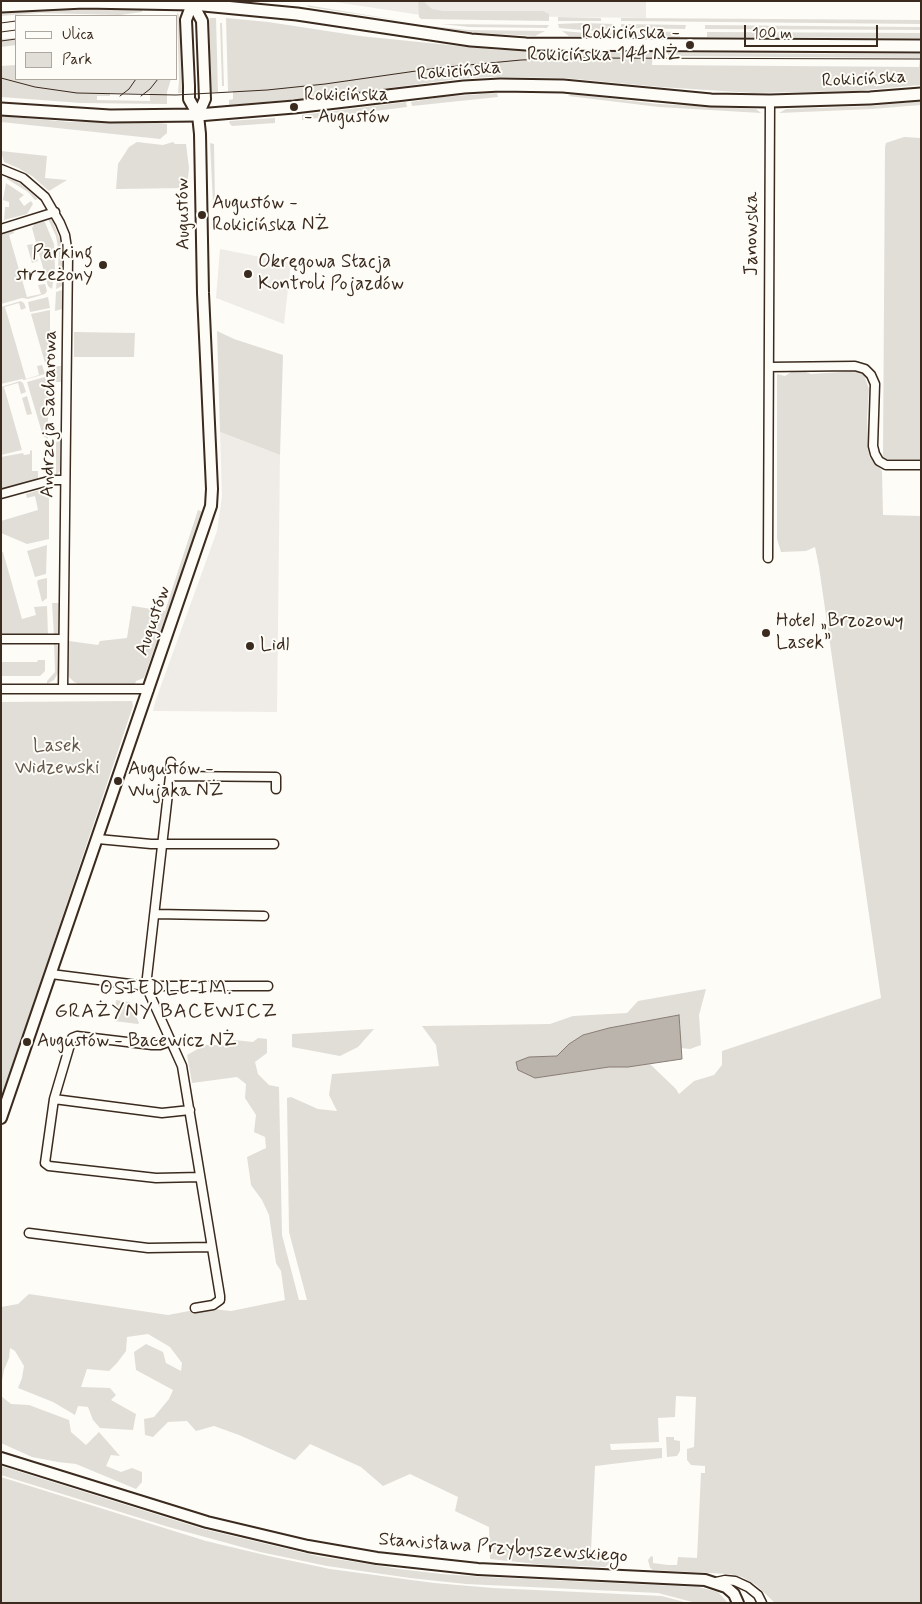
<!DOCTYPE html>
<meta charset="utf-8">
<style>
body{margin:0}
#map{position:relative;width:922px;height:1604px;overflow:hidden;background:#fdfcf7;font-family:Mynerve,sans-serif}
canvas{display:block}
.frame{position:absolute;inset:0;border:2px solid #3b2a1e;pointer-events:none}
.legend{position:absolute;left:15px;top:15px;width:162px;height:65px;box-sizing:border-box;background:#fdfcf7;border:1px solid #afa8a0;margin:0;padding:6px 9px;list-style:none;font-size:15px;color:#3b2a1e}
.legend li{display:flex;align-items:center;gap:10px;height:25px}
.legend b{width:25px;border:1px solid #afa8a0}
.scale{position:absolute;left:744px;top:25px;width:134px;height:22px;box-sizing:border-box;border:2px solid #3b2a1e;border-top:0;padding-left:6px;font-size:15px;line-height:18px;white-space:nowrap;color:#3b2a1e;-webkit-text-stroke:4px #fdfcf7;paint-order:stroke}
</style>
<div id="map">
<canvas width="922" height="1604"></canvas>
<div class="frame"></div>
<ul class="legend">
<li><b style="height:6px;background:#fdfcf7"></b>Ulica</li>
<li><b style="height:14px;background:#e1ded7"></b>Park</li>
</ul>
<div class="scale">100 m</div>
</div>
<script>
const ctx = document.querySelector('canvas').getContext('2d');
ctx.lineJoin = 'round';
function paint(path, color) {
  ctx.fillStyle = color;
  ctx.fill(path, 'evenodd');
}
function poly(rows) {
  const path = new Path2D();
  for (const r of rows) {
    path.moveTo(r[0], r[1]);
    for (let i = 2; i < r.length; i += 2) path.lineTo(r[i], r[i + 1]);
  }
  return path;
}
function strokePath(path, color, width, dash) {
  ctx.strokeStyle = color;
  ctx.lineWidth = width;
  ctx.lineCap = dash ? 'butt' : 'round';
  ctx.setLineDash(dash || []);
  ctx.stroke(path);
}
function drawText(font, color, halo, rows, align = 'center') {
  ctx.font = font + ' Mynerve,sans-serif';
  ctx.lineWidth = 4;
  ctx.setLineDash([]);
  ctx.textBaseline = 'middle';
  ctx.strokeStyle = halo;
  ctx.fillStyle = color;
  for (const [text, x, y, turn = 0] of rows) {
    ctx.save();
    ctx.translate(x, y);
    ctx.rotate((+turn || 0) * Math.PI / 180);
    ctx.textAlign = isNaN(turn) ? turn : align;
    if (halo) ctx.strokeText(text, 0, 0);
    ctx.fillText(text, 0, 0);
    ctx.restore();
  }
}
paint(poly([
 [328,1,646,1,646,18,421,15],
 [220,249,291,263,284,324,216,298],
 [220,432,280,455,277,712,153,711,155,702,217,531,222,496]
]), '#efece7');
paint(poly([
 [418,1,423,1,432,9,443,11,543,11,549,14,549,21,421,19,419,17],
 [306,5,379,17,410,22,309,7],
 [77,9,142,10,142,12,120,15,40,13,1,16,1,12],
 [177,12,179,15,182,93,178,93,179,79],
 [558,17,601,18,601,21,558,21],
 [210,18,216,18,218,92,211,92,209,21],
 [226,18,268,22,360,36,498,50,653,52,652,65,919,67,920,58,668,56,668,53,921,54,921,85,853,91,753,93,661,87,564,78,489,77,458,79,312,98,229,105,229,100,233,99,233,91,228,91],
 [621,18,921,20,921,24,621,21],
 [220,23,222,23,224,86,222,86],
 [582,23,614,24,614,28,593,31,559,28,558,24],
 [441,24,549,25,547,28,469,27],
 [621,24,686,25,685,29,621,28],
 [421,25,468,30,545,31,535,36,517,35,477,33],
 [705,25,921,27,921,30,705,29],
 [562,31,598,34,615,31,610,36,569,36],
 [621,31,680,32,680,37,625,36],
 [707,32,921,33,921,38,707,37],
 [16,38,16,45,1,47,1,39],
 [16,65,16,79,171,79,167,92,167,104,81,103,1,97,1,66],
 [110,93,150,93,150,101,97,100,97,96,110,96],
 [497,93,498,97,412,106,411,102,441,97],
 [571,94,658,104,756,109,761,113,659,107,568,96],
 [921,101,921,105,872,109,779,113,786,109,872,106],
 [406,102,407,107,302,120,302,115],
 [1,116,70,122,160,123,167,124,167,133,160,139,1,122],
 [275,118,275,123,232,126,230,124,229,121],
 [904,137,921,138,921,459,883,459,885,147,886,143],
 [137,142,163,145,173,142,175,144,186,144,189,168,187,188,116,189,118,164,129,147],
 [210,143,214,144,215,203,213,203],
 [1,151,47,156,45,178,67,180,49,191,32,176,18,168,4,162],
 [8,176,21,184,38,199,35,200,28,192,7,179],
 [6,183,24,195,19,199,24,206,31,201,33,204,27,214,4,220,5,207,9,207,9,202,3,200],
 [50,218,53,222,60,240,62,257,62,286,56,289,59,254,56,236,48,219],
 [44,220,54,244,55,269,52,289,48,286,32,228,35,223],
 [13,229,14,233,9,235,27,297,41,294,38,285,45,284,47,291,45,294,28,299,22,298,1,304,1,232],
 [33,244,38,261,32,263,27,245],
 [62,290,62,309,55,311,56,292],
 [48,297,50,308,30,312,28,302],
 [21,301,24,303,26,308,21,310,19,303,5,307,26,379,39,375,37,366,42,365,45,374,24,380,22,379,1,384,1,307],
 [50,310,50,360,49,364,45,363,31,314],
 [217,331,234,339,283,355,280,455,220,432],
 [74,332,135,333,134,357,74,357],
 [54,366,61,366,61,382,53,382],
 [856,371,864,375,869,389,867,418,869,456,882,471,883,515,921,516,921,1603,775,1603,756,1585,742,1577,729,1574,653,1570,650,1568,648,1560,651,1556,653,1557,653,1563,668,1565,677,1565,678,1557,697,1558,701,1473,705,1473,705,1466,691,1465,687,1460,687,1449,694,1447,696,1397,676,1396,675,1417,658,1418,659,1442,610,1444,611,1450,662,1448,662,1458,595,1466,591,1551,597,1551,598,1556,604,1556,604,1552,609,1553,609,1564,605,1567,546,1565,490,1559,489,1527,455,1511,458,1497,410,1474,383,1486,361,1467,310,1444,295,1460,239,1435,214,1426,196,1431,187,1421,168,1422,153,1437,145,1435,144,1419,154,1417,169,1399,173,1390,136,1370,134,1352,146,1344,163,1352,166,1363,181,1371,182,1363,170,1347,148,1334,127,1337,126,1351,117,1363,109,1371,87,1369,81,1387,110,1388,116,1395,111,1400,136,1414,133,1430,100,1428,93,1420,88,1407,78,1406,75,1415,53,1402,18,1388,22,1378,24,1366,15,1351,10,1348,9,1358,4,1370,1,1387,1,1307,18,1304,29,1294,168,1315,205,1308,231,1311,285,1300,281,1271,276,1263,269,1215,262,1200,251,1185,247,1157,266,1148,265,1137,254,1132,256,1115,245,1098,246,1084,237,1077,192,1083,187,1055,205,1045,227,1045,234,1040,253,1042,258,1038,267,1039,267,1053,255,1062,258,1074,269,1085,279,1087,282,1235,299,1300,307,1300,289,1232,287,1098,291,1097,318,1109,337,1111,329,1095,332,1074,439,1066,436,1045,422,1026,550,1024,573,1016,627,1013,638,1001,706,989,699,1015,701,1045,690,1049,681,1048,679,1016,609,1028,583,1035,569,1044,557,1056,529,1057,535,1078,609,1067,628,1067,650,1064,676,1089,679,1094,694,1081,714,1075,722,1065,722,1051,881,998,819,567,815,547,806,551,781,552,777,539,777,374,785,376,791,372,806,372,811,374],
 [48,376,48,439,43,436,27,382],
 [20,381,23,383,26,392,21,394,18,383,4,387,22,450,1,455,1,387],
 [27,396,32,414,27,415,22,398],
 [60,441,60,471,56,476,56,442],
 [32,450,32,471,38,471,38,480,2,490,1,457,23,453,24,455,30,454,30,451],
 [49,487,49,539,27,544,1,533,1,521,38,510,35,496,27,498,26,494],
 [198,510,203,512,144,678,136,681,135,684,78,684,74,682,69,677,68,671,69,641,98,645,100,641,127,638,132,606,165,611],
 [47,545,46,574,35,577,27,551],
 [1,552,3,552,22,619,36,615,34,607,47,606,48,636,1,637],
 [47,578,47,598,42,602,37,582,38,580],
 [52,603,59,603,59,632,54,636],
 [54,642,58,646,58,673,54,680,47,684,47,681,55,672],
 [38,660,45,660,45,671,40,676,1,676,1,662,37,662],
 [132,701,133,706,1,1100,1,702],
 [116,1000,130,1002,139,1023,138,1024,114,1021],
 [374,1029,358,1047,340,1056,292,1047,292,1034],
 [1,1396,11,1404,29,1405,69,1420,71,1432,86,1445,99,1432,120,1456,111,1455,106,1466,121,1472,132,1468,142,1472,142,1482,136,1489,76,1464,58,1462,32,1457,1,1443],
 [666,1437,674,1437,674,1440,680,1441,680,1451,677,1456,667,1457],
 [1,1466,203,1529,317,1556,399,1569,442,1574,485,1577,699,1587,718,1592,728,1603,696,1603,658,1593,466,1584,410,1578,327,1566,260,1552,172,1528,1,1475],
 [1,1477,206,1541,269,1556,330,1569,434,1583,493,1588,662,1596,688,1603,1,1603]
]), '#e1ded7');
const water = poly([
 [679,1015,682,1059,628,1067,609,1067,535,1078,518,1070,516,1062,529,1057,557,1056,569,1044,583,1035,609,1028,679,1015]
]);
paint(water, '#bbb4ad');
strokePath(water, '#887d74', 1);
const minor = poly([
 [1,169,23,178,45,197,60,223,65,235,68,255,63,689],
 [1,229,55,212],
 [769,367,855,366,865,369,871,375,875,384,873,446,875,454,879,461,886,465,921,465],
 [1,494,52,480,65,480],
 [768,558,770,101],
 [1,639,63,639],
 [1,689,149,689],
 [170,776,171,762],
 [98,839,151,844,274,844],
 [155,914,264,916],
 [51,974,146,986,268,986],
 [171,1041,160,1045,152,1045,77,1036,72,1038,54,1099,45,1163,49,1166,156,1178,200,1177],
 [54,1099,162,1113,190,1110],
 [29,1233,148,1248,211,1247],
 [195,1308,213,1305,220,1300,220,1296,182,1066,146,986,170,776,276,777,276,789],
 [716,1582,725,1580,735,1581,748,1587,758,1595,762,1603]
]);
const tertiary = poly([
 [193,4,202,21,205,99,198,115],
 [1,1118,211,506,212,489,203,293,200,134,198,115,189,99,189,86,186,20,193,1],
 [1,1458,207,1522,308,1546,377,1558,478,1569,705,1580,726,1587,734,1594,738,1603]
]);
const secondary = poly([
 [1,6,84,2,193,4,297,14,471,40,526,44,921,46],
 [1,109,110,116,198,115,294,107,464,87,500,85,563,86,711,100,770,101,870,98,921,94]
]);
strokePath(minor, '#3b2a1e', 11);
strokePath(tertiary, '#3b2a1e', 14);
strokePath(secondary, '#3b2a1e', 15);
strokePath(minor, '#fdfcf7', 8);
strokePath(tertiary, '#fdfcf7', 10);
strokePath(secondary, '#fdfcf7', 11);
strokePath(poly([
 [1,23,16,21],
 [1,32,16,30],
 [1,41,16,39],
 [1,78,35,87,77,93,176,95,267,90,325,84,437,68,521,60,580,58,921,59],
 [120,96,129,89,136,79],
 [141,96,150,89,158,79]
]), '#3b2a1e', 1);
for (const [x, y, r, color] of [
 [690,45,5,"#3b2a1e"],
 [294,107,5,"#3b2a1e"],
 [202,215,5,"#3b2a1e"],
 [103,265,5,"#3b2a1e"],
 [248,274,5,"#3b2a1e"],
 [766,633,5,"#3b2a1e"],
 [250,646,5,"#3b2a1e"],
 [118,781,5,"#3b2a1e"],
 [27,1042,5,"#3b2a1e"]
]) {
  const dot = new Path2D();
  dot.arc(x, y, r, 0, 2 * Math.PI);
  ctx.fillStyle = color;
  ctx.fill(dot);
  strokePath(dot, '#fdfcf7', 2);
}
drawText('19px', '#3b2a1e', '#fdfcf7', [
 ["Rokicińska -",680,34,"right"],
 ["Rokicińska 144 NŻ",680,56,"right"],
 ["Rokicińska",304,96],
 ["- Augustów",304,118],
 ["Augustów -",212,204],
 ["Rokicińska NŻ",212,226],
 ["Parking",93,254,"right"],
 ["strzeżony",93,276,"right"],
 ["Okręgowa Stacja",258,263],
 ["Kontroli Pojazdów",258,285],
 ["Hotel „Brzozowy",776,622],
 ["Lasek”",776,644],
 ["Lidl",260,646],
 ["Augustów -",128,770],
 ["Wujaka NŻ",128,792],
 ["Augustów - Bacewicz NŻ",37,1042]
], 'left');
drawText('19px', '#3b2a1e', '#fdfcf7', [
 ["Rokicińska",459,72,-5],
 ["Rokicińska",864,80,-3],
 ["Augustów",184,214,-91],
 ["Janowska",753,234,-90],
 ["Andrzeja Sacharowa",50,414,-89],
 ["Augustów",154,621,-71],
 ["Stanisława Przybyszewskiego",503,1549,4]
]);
drawText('19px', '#64574c', '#fdfcf7', [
 ["Lasek",57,747],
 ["Widzewski",57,769]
]);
ctx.letterSpacing = '1px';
drawText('20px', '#3b2a1e', '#fdfcf7', [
 ["OSIEDLE IM.",166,990],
 ["GRAŻYNY BACEWICZ",166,1013]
]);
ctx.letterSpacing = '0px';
</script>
